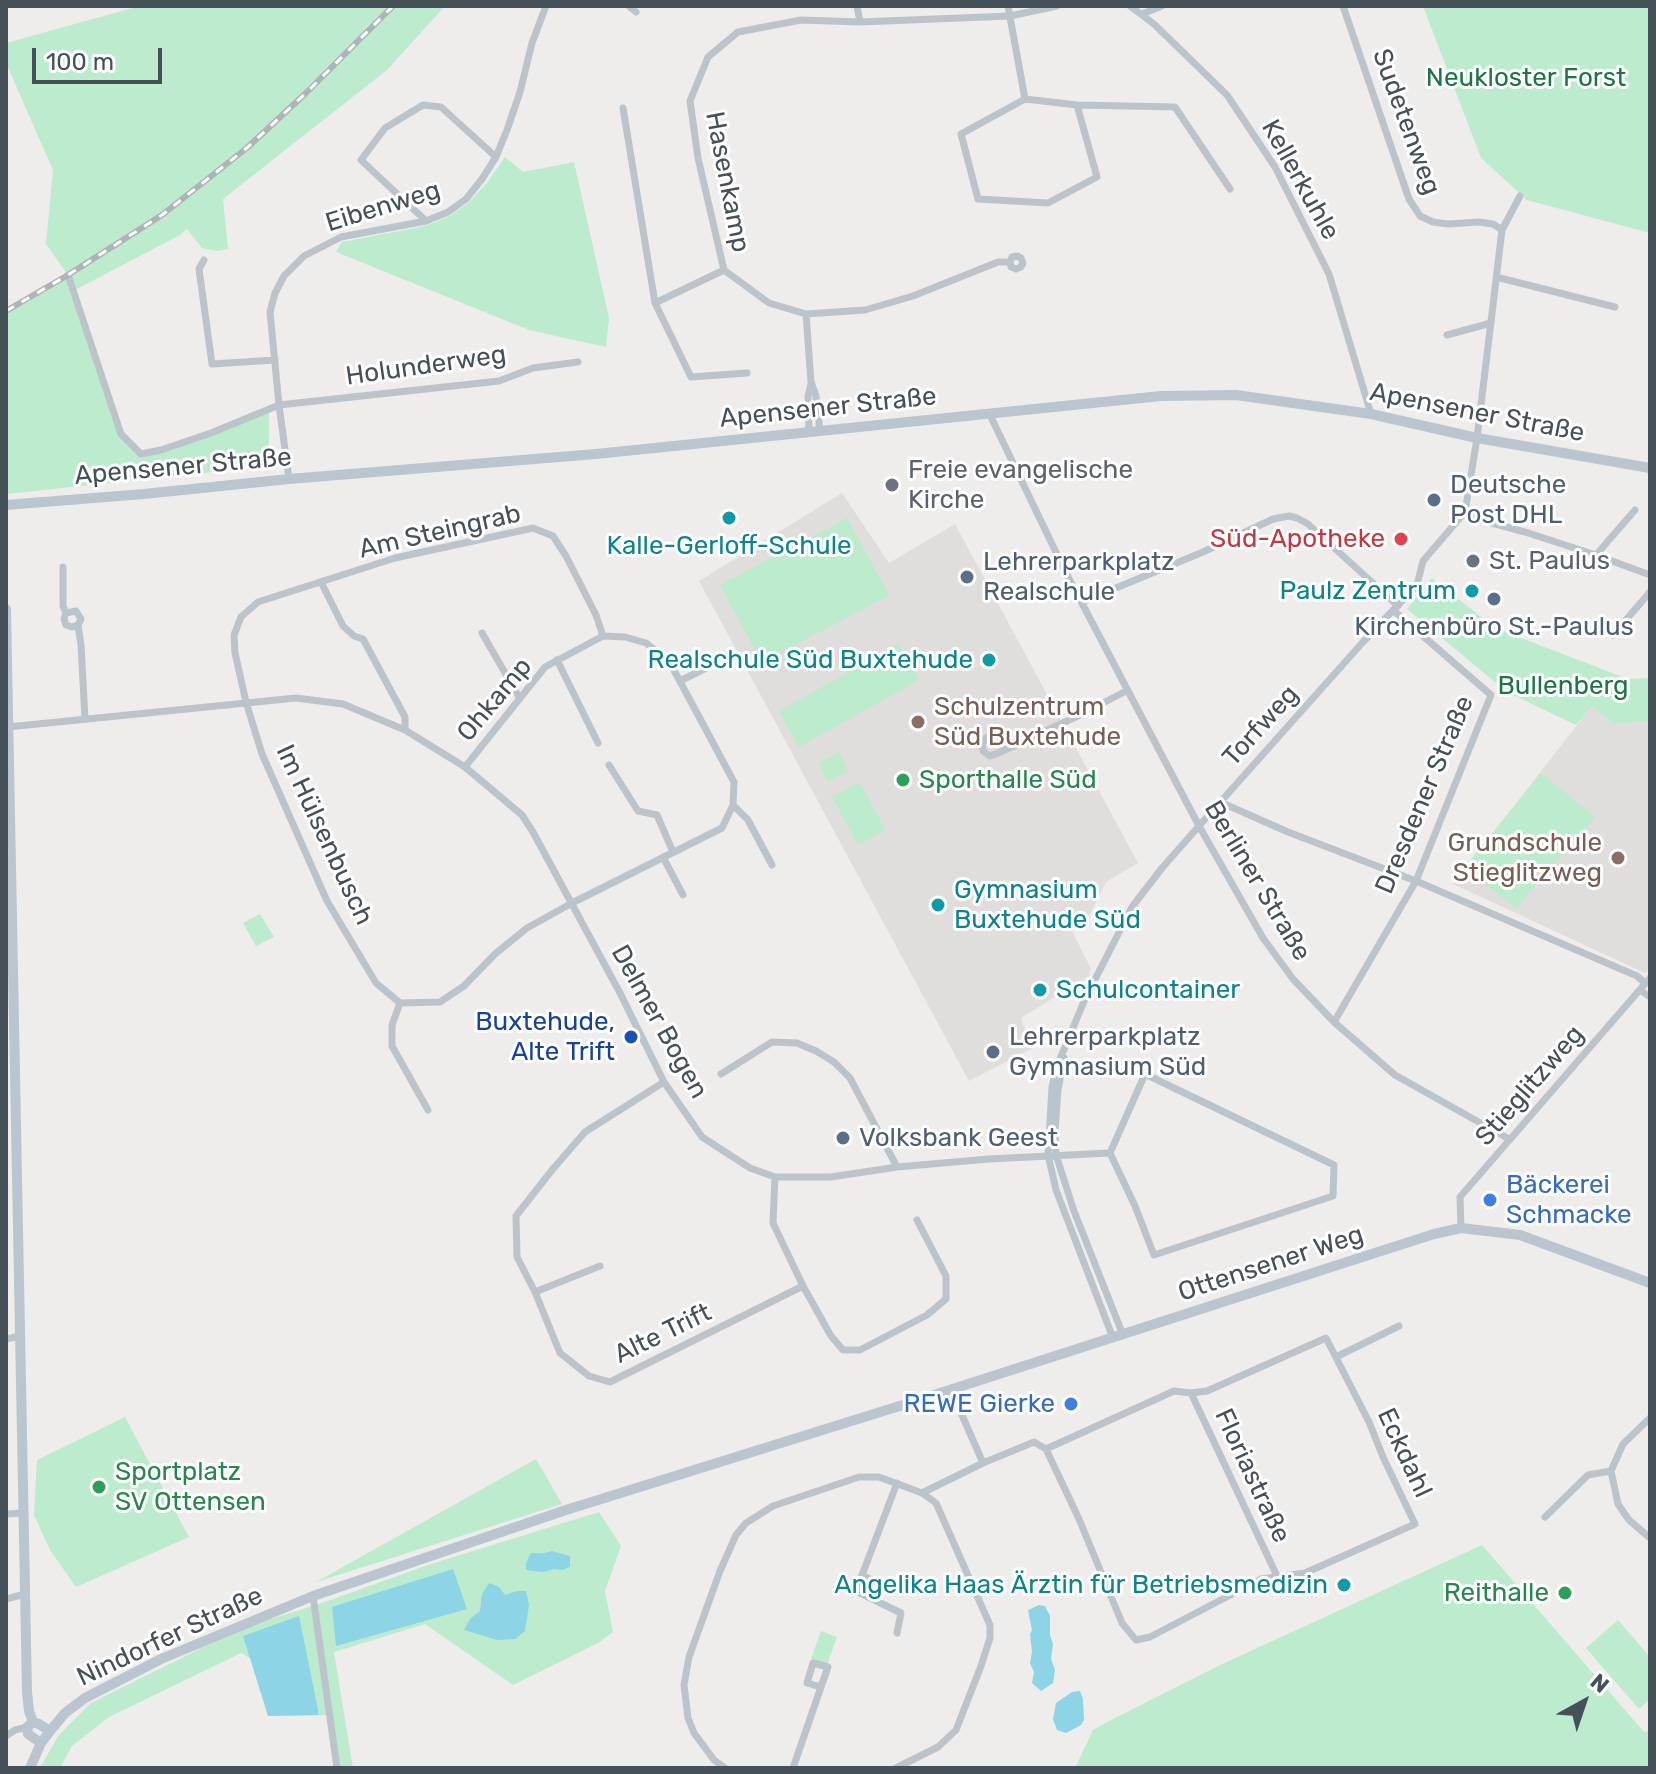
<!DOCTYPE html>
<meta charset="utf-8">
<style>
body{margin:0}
#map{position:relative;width:1656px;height:1774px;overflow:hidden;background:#efecec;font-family:Rubik,sans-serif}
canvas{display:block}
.frame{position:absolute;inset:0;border:8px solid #465058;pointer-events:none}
.north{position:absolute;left:1544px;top:1662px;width:80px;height:80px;-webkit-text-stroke:6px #fff;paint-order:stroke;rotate:40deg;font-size:22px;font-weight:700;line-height:32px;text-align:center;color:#465058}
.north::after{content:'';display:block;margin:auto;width:28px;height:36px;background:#465058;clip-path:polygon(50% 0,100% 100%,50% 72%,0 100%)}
.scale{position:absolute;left:32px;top:48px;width:130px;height:36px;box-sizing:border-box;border:4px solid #465058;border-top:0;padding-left:10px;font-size:24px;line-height:28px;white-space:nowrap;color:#465058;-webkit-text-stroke:6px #fff;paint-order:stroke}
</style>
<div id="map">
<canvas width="1656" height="1774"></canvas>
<div class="frame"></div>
<div class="north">N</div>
<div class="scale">100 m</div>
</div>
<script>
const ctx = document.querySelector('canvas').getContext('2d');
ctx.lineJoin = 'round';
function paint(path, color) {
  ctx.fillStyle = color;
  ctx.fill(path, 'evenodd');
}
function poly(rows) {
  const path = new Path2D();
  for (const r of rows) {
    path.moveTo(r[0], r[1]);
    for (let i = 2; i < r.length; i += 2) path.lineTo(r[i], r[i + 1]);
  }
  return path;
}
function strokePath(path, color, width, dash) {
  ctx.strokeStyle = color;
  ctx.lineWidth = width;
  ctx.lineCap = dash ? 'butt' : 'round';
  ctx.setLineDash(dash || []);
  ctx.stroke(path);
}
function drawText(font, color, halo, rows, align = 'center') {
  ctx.font = font + ' Rubik,sans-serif';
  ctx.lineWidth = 6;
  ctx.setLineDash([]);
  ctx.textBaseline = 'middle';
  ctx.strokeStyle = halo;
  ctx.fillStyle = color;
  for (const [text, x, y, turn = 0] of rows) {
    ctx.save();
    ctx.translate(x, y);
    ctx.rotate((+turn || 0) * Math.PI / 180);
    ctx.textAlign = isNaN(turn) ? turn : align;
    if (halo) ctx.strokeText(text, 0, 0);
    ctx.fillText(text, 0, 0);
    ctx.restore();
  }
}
paint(poly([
 [842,493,889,563,955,524,1138,863,1106,882,1090,915,1070,927,1091,969,1089,976,1021,1018,1031,1049,969,1081,699,581],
 [1592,706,1613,724,1650,721,1650,968,1645,973,1453,884]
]), '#e0dddd');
paint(poly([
 [140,6,445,6,387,70,223,199,228,249,217,251,202,248,187,229,180,235,73,291,121,434,140,453,161,450,269,409,269,466,6,494,6,311,68,275,46,244,53,170,6,63,6,43],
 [1423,6,1650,6,1650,233,1527,200,1481,158],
 [505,157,523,172,574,162,609,318,606,347,529,330,336,252,342,242,410,229,428,225,450,216,469,202,487,183],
 [847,518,889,595,762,663,720,585],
 [1432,578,1495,628,1628,679,1650,678,1650,721,1613,724,1592,706,1576,725,1507,692,1407,609],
 [899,644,919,680,799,747,779,711],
 [839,752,848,771,828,782,818,763],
 [1541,773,1595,817,1516,908,1464,868],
 [860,782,885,830,858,845,832,797],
 [260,914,274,937,256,946,243,923],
 [125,1417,189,1537,76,1587,50,1550,34,1515,37,1460],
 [536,1459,562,1504,316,1582],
 [599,1512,621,1546,605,1591,613,1632,598,1643,513,1685,425,1624,334,1652,353,1768,337,1768,329,1715,268,1716,253,1660,241,1653,109,1717,72,1746,60,1768,40,1768,58,1736,91,1703,242,1628,322,1603,431,1564],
 [1482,1545,1644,1732,1650,1731,1650,1768,1075,1768,1093,1730,1109,1721,1220,1665],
 [1618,1620,1650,1657,1650,1699,1639,1709,1586,1648],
 [821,1631,837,1637,827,1665,811,1659]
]), '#bcebce');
paint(poly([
 [552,1551,570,1556,570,1567,562,1570,554,1569,543,1572,526,1570,526,1563,531,1553,545,1553],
 [453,1569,467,1609,336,1646,332,1607],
 [489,1583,499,1587,505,1595,517,1591,526,1591,529,1605,525,1631,515,1639,497,1640,464,1630,470,1619,480,1611,482,1594],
 [1039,1605,1045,1606,1050,1616,1050,1635,1053,1644,1051,1659,1055,1670,1053,1683,1041,1691,1032,1683,1034,1672,1030,1663,1032,1652,1030,1634,1032,1630,1028,1610],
 [299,1616,319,1715,268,1716,243,1636],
 [1080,1691,1083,1699,1084,1720,1081,1725,1066,1733,1057,1730,1053,1719,1056,1703,1072,1692]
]), '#8cd4e6');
strokePath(poly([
 [629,6,636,12],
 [857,6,860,22],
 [1008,6,1025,99,1077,105,1097,177,1048,203,978,199,961,134,1025,99],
 [1130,6,1154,24,1227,95,1275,167,1329,274,1371,414],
 [1343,6,1409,199,1420,216,1433,222,1448,224,1479,222,1493,224,1502,230],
 [1142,14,1162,6],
 [1077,105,1175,107,1230,189],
 [623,108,655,303,724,270],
 [426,221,361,160,385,128,423,105,441,107,496,157],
 [204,260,199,269,212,364,275,360],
 [68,275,121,434,141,454,161,450,211,433,279,405,499,381,533,368,578,362],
 [1496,277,1615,307],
 [655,303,691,377,747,373],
 [806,314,865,310,913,296,998,262,1010,262,1011,267,1016,269,1021,267,1023,263,1021,258,1017,256,1012,257,1010,262],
 [1447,335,1491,323],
 [989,413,1065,571,1199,826,1263,938,1282,964,1293,979,1334,1022,1395,1075,1509,1139],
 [820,431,816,396,811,382,806,314,769,303,724,270,698,158,690,101,708,57,738,32,801,20,860,22,1010,16,1057,6],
 [809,432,808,396,811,384],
 [289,479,279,405,270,312,275,293,284,276,304,256,341,237,426,221,448,212,466,199,482,179,496,157,507,130,520,92,532,43,546,6],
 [1465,512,1473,518,1525,532,1596,555,1650,575],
 [1596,555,1635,510],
 [63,567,63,606,66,613],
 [321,582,343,626,354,636,363,639,405,717,405,730],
 [1082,602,1203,552,1273,519,1289,516,1297,518,1308,524,1398,606],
 [78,625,72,627,66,625,64,619,66,613,76,611,81,619,78,625,81,645,85,719],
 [482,633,519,697],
 [1613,635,1650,592],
 [557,660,598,743],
 [680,681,708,667],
 [8,727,296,698,343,704,405,730,465,767,522,815,533,832,620,993,664,1082,702,1137,750,1168,775,1177,831,1177,897,1167,989,1159,1110,1153,1135,1206,1154,1255,1333,1196,1334,1165,1145,1074,1110,1153],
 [1015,746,994,736,986,738,982,744,983,751,990,756,996,754,1080,715,1128,690],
 [609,765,638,811,657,815,673,852],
 [465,767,545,667,603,636,625,637,646,643,669,661,734,782,733,805,722,828,572,903,527,928,495,954,464,986,440,1002,400,1003,376,983,327,901,262,754,246,702,235,653,234,635,241,617,258,602,395,558,533,528,553,536,566,556,596,615,603,636],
 [1220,802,1288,832,1416,881,1637,976,1645,983],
 [733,805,748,820,772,865],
 [663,857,683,895],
 [1640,990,1650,997],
 [400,1003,392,1025,392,1046,428,1110],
 [1334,1022,1416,881,1491,695,1393,610],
 [1064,1058,1058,1090,1055,1132,1056,1155,1074,1211,1123,1335],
 [721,1074,772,1042,797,1043,816,1051,834,1062,850,1078,897,1167],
 [664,1082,585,1132,552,1170,516,1216,517,1257,535,1292,560,1353,589,1376,610,1382,803,1286],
 [775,1177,773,1223,803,1286,831,1336,843,1350,860,1350,927,1315,946,1299,946,1276,917,1220],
 [1461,1228,1460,1197,1650,978],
 [535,1292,600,1266],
 [1113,1338,1056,1190,1048,1155,1052,1087,1057,1066,1085,999,1132,907,1162,868,1199,826,1363,642,1417,585,1423,561,1465,512,1477,438,1502,230,1520,196],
 [6,1339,20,1336],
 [1336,1357,1399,1326],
 [1191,1393,1277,1576],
 [1650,1418,1623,1444,1611,1471,1618,1504,1629,1520,1650,1538],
 [983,1463,1034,1442,1046,1449,1174,1391,1191,1393,1207,1391,1326,1338,1369,1422,1383,1457,1415,1524,1305,1573,1261,1579,1150,1637,1136,1640,1122,1623,1079,1519,1046,1449],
 [922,1493,983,1463,951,1390],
 [6,1514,23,1513],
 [1545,1517,1588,1475,1611,1471],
 [863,1576,881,1584,874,1599],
 [313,1596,337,1768],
 [6,1599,25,1594],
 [897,1633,901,1613,856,1591,897,1483],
 [6,1736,15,1730,27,1727],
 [725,1768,714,1760,694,1733,688,1718,684,1685,689,1657,720,1571,736,1535,746,1523,773,1506,859,1477,879,1477,922,1493,936,1503,990,1625,990,1638,981,1666,956,1730,938,1747,896,1768],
 [793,1768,821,1687,828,1667,813,1663,807,1683,821,1687]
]), '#bbc4cb', 7);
strokePath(poly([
 [6,505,144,494,289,479,596,454,1161,396,1236,395,1371,414,1477,438,1650,468],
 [6,609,27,1692,29,1711,33,1722,39,1724,50,1731],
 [33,1722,27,1727,28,1734,41,1743],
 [30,1768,41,1743,50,1731,65,1713,85,1698,161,1659,313,1596,566,1510,906,1404,1434,1234,1461,1228,1520,1235,1650,1283]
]), '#bbc5d0', 10);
const rail = poly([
 [6,311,68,275,162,215,248,147,306,93,393,6]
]);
strokePath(rail, '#afb2b6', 6);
strokePath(rail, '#fff', 3, [9]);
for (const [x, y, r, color] of [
 [892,485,8,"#6b7280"],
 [1434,500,8,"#5c6f8a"],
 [729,518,8,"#0f9aa8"],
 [1401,539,8,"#e0444e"],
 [1473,561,8,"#6b7280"],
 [967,577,8,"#5c6f8a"],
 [1472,591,8,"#0f9aa8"],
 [1494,599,8,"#5c6f8a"],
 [989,660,8,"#0f9aa8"],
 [918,722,8,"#8d6e63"],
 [903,780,8,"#2e9e5b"],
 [1618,858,8,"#8d6e63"],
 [938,905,8,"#0f9aa8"],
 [1040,990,8,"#0f9aa8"],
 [631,1037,8,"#1a4fb4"],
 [993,1052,8,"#5c6f8a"],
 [843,1138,8,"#5c6f8a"],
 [1490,1200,8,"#3f7fe0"],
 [1071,1404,8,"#3f7fe0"],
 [99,1487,8,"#2e9e5b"],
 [1344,1585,8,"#0f9aa8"],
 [1565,1593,8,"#2e9e5b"]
]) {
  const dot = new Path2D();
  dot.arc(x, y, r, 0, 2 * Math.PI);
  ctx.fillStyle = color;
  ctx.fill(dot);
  strokePath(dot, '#fff', 3);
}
drawText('26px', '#1c7547', '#fff', [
 ["Neukloster Forst",1526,78],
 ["Bullenberg",1563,686]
]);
drawText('26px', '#465058', '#fff', [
 ["Sudetenweg",1406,122,70],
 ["Kellerkuhle",1300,180,61],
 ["Hasenkamp",727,182,79],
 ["Eibenweg",383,207,-17],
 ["Holunderweg",426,366,-8],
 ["Apensener Straße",828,408,-6],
 ["Apensener Straße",1477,413,11],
 ["Apensener Straße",183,467,-5],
 ["Am Steingrab",440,532,-13],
 ["Ohkamp",495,700,-50],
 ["Torfweg",1261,726,-48],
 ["Dresdener Straße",1425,795,-67],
 ["Im Hülsenbusch",324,835,65],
 ["Berliner Straße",1257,881,59],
 ["Delmer Bogen",659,1022,61],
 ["Stieglitzweg",1530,1086,-49],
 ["Ottensener Weg",1271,1264,-18],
 ["Alte Trift",663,1334,-26],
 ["Eckdahl",1404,1453,65],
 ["Floriastraße",1252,1476,65],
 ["Nindorfer Straße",170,1637,-25]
]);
drawText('26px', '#5b616d', '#fff', [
 ["Freie evangelische",908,470],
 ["Kirche",908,500],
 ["St. Paulus",1489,561]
], 'left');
drawText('26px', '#4e5e75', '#fff', [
 ["Deutsche",1450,485],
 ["Post DHL",1450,515],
 ["Lehrerparkplatz",983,562],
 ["Realschule",983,592],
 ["Kirchenbüro St.-Paulus",1494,627,"center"],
 ["Lehrerparkplatz",1009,1037],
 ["Gymnasium Süd",1009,1067],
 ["Volksbank Geest",859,1138]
], 'left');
drawText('26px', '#be3a42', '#fff', [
 ["Süd-Apotheke",1385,539]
], 'right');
drawText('26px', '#0d838f', '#fff', [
 ["Kalle-Gerloff-Schule",729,546,"center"],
 ["Paulz Zentrum",1456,591],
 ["Realschule Süd Buxtehude",973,660],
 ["Gymnasium",954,890,"left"],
 ["Buxtehude Süd",954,920,"left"],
 ["Schulcontainer",1056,990,"left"],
 ["Angelika Haas Ärztin für Betriebsmedizin",1328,1585]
], 'right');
drawText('26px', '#785e54', '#fff', [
 ["Schulzentrum",934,707],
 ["Süd Buxtehude",934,737],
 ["Grundschule",1602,843,"right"],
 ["Stieglitzweg",1602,873,"right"]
], 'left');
drawText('26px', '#27864d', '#fff', [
 ["Sporthalle Süd",919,780],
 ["Sportplatz",115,1472],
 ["SV Ottensen",115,1502],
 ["Reithalle",1549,1593,"right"]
], 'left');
drawText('26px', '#164399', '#fff', [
 ["Buxtehude,",615,1022],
 ["Alte Trift",615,1052]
], 'right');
drawText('26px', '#366cbe', '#fff', [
 ["Bäckerei",1506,1185],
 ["Schmacke",1506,1215],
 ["REWE Gierke",1055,1404,"right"]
], 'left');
</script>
